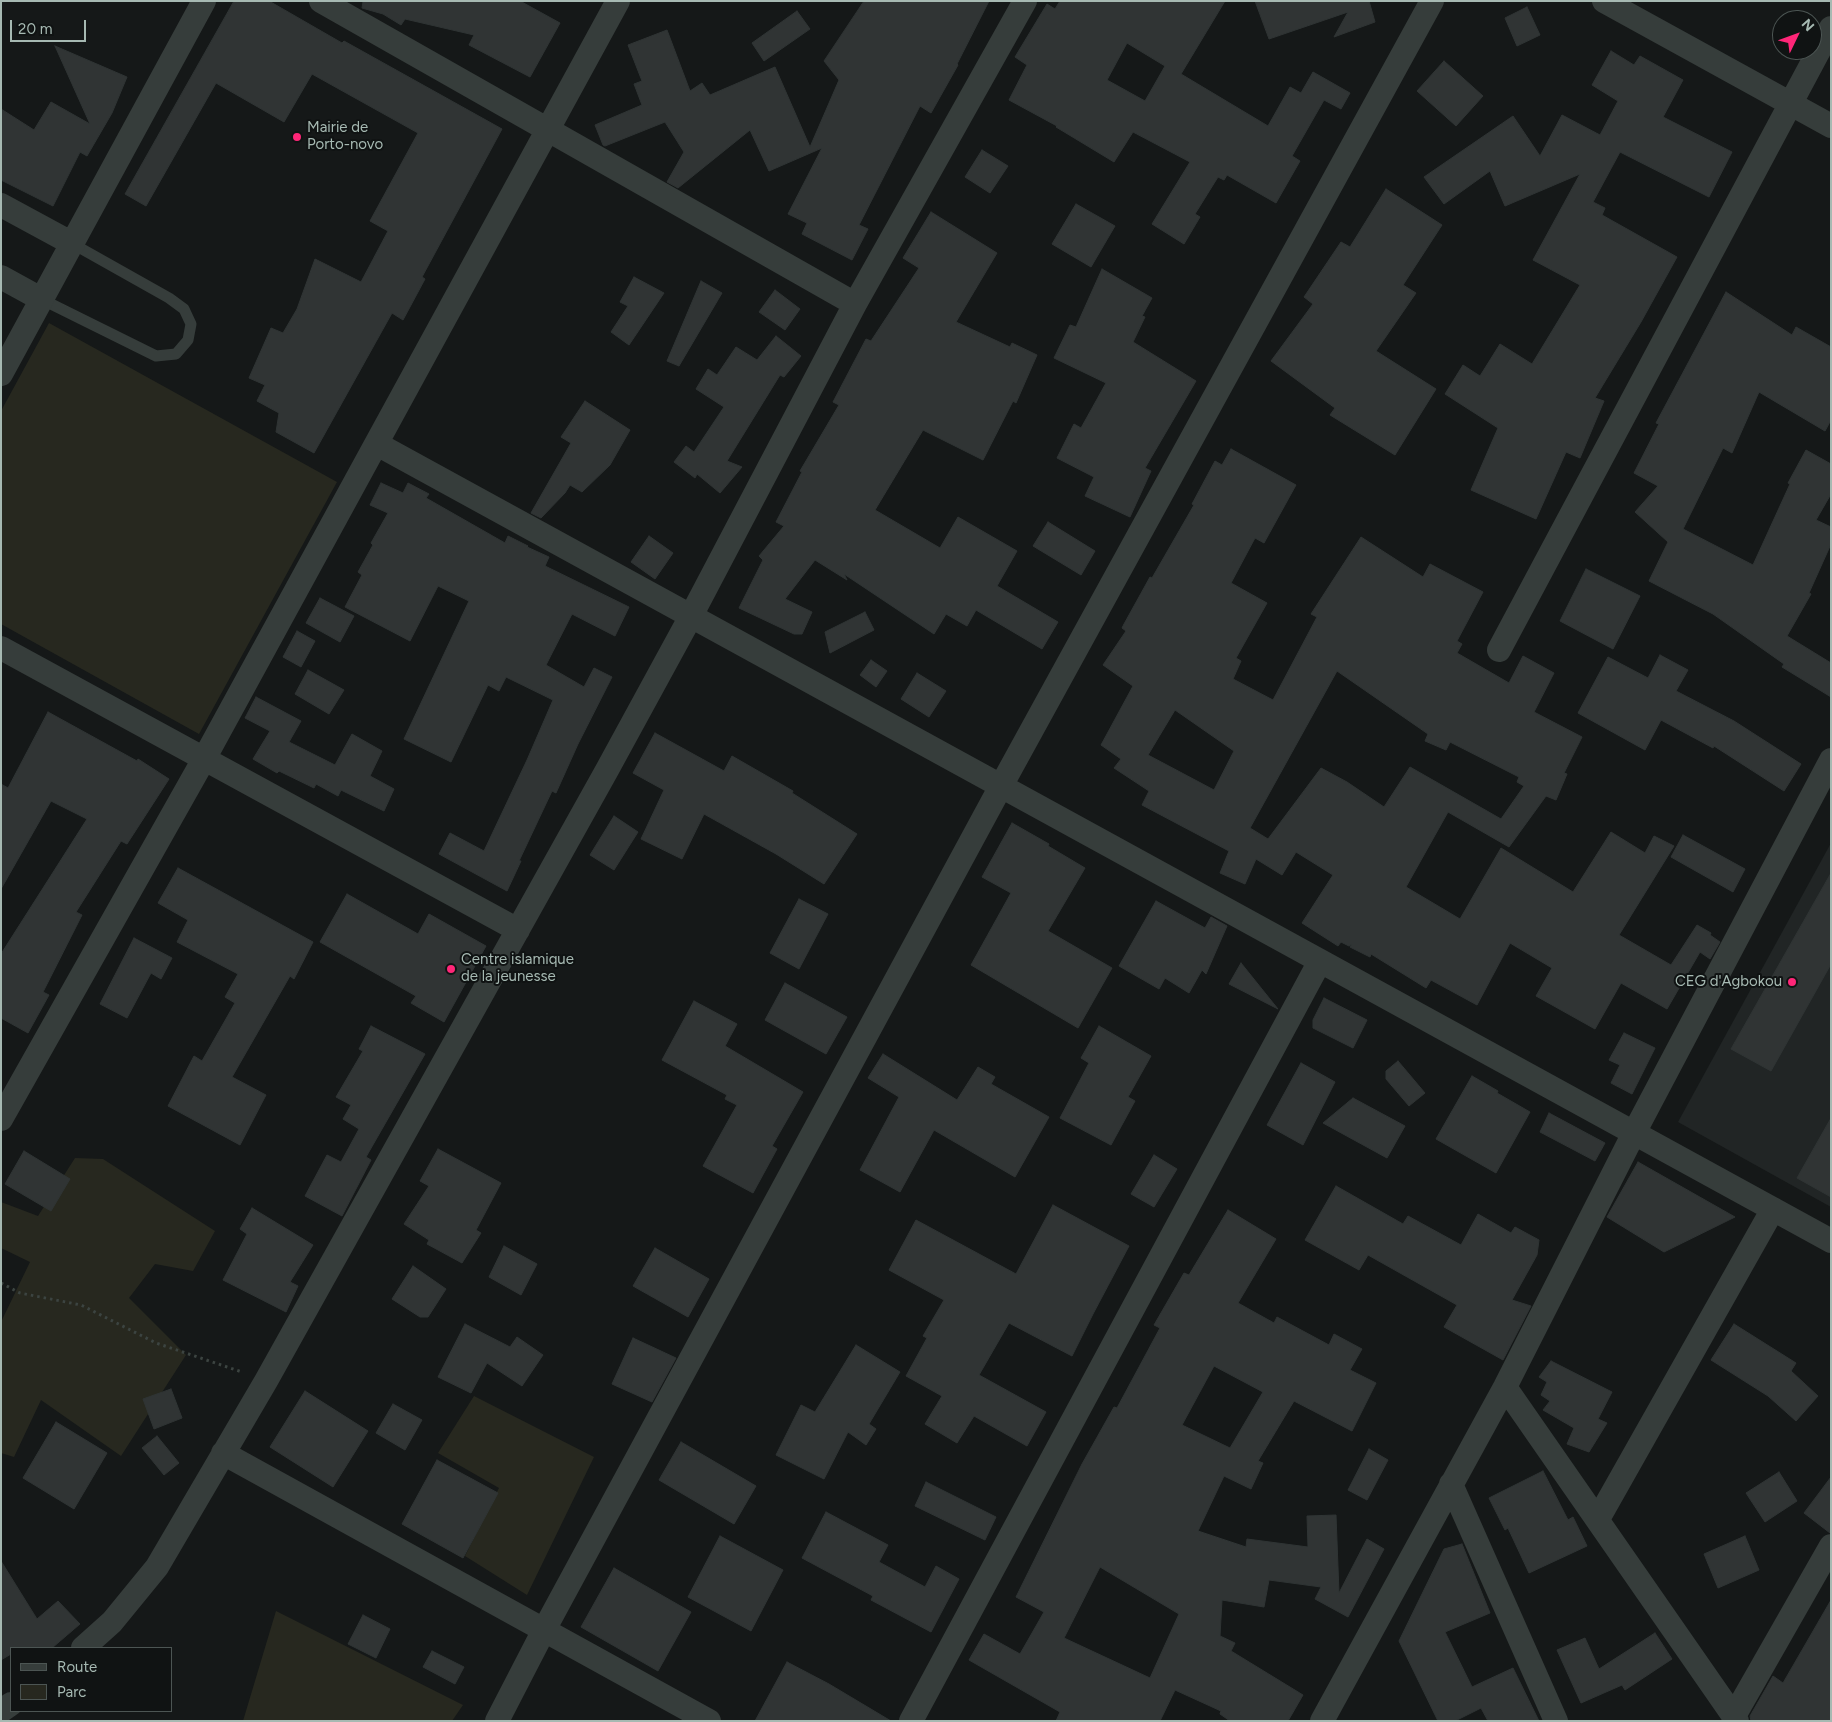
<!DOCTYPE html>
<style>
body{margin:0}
#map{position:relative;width:1832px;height:1722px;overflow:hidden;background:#151818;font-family:Figtree,sans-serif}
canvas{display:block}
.frame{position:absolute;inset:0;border:2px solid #a6b9b2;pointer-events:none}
.legend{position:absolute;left:10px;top:1647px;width:162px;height:65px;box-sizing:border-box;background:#101313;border:1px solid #4c5553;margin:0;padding:6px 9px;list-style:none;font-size:15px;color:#a6b9b2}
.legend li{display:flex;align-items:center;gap:10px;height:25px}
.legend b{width:25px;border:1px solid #4c5553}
.north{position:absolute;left:1772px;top:10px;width:50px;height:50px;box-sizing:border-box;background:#101313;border:1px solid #4c5553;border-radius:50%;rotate:48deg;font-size:14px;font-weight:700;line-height:20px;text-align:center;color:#a6b9b2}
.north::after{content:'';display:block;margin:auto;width:18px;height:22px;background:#ff2678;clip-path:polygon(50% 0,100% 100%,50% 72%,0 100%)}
.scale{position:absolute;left:10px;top:20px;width:76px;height:22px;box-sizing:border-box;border:2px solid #a6b9b2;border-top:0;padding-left:6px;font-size:15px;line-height:18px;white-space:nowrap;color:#a6b9b2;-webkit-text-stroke:4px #101313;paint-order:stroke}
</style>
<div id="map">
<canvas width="1832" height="1722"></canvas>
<div class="frame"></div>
<ul class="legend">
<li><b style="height:6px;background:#363d3b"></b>Route</li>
<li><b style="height:14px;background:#27281f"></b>Parc</li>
</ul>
<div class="north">N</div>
<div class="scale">20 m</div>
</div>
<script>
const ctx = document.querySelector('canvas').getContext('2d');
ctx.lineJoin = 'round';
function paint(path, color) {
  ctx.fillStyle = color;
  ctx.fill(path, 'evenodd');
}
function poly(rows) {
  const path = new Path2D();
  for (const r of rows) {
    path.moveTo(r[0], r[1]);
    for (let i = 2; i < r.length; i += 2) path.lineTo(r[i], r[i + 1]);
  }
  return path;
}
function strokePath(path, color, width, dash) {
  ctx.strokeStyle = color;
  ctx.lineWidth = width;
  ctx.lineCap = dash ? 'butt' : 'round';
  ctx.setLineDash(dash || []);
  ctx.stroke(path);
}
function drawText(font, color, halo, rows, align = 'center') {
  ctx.font = font + ' Figtree,sans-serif';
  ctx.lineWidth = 4;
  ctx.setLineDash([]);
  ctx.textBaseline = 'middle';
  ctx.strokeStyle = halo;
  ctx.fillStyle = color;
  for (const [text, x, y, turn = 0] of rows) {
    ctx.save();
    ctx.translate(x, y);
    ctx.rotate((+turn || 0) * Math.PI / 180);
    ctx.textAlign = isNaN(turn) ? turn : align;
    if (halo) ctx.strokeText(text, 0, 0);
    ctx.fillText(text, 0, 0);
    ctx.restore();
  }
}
paint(poly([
 [1831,843,1831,1207,1678,1122]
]), '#212525');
paint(poly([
 [49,323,337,482,199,734,1,624,1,411],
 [75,1158,103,1159,215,1231,193,1271,155,1264,129,1298,186,1355,121,1456,41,1400,14,1457,1,1453,1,1322,30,1262,1,1248,1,1202,38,1216],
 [474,1396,594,1457,527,1595,465,1556,499,1488,438,1453],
 [276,1611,463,1705,452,1721,243,1721]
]), '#27281f');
const building = poly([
 [234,1,269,1,342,43,344,41,502,129,422,277,425,279,403,320,392,313,314,453,276,432,279,413,257,401,265,385,249,378,271,328,283,333,297,309,315,259,361,282,388,231,370,221,418,133,312,74,284,122,216,83,146,206,125,194,234,1],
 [361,1,520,1,560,23,530,77,469,45,474,35,405,19,401,25,383,14,362,8,363,2,361,1],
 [864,1,989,1,957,64,958,65,931,113,920,106,859,225,868,229,852,260,802,234,807,223,788,214,822,148,769,171,750,130,678,188,667,182,684,152,665,122,605,146,603,145,595,125,642,105,634,84,642,81,628,45,667,30,690,91,702,83,710,95,775,67,810,147,839,80,824,61,864,1],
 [1060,1,1225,1,1181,74,1268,126,1290,87,1301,93,1313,72,1350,93,1341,109,1324,100,1292,156,1300,161,1276,203,1227,175,1224,180,1218,177,1195,214,1200,217,1184,244,1152,224,1190,162,1133,132,1114,162,1056,127,1057,126,1009,100,1027,65,1015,57,1047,4,1055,9,1060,1],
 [1127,43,1165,66,1145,101,1107,80,1127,43],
 [1255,1,1369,1,1375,22,1334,37,1348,12,1269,39,1255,1],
 [1527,7,1540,35,1517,46,1505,18,1527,7],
 [797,11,810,29,764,61,752,43,797,11],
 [55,46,127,77,112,113,87,156,80,152,53,206,1,180,1,109,34,130,51,102,90,124,55,46],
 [1611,51,1634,65,1640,56,1683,80,1663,117,1732,152,1709,197,1620,152,1593,202,1605,208,1602,215,1677,257,1641,322,1595,398,1604,401,1580,458,1566,452,1536,519,1471,490,1498,428,1445,394,1463,365,1480,376,1500,344,1532,364,1580,285,1533,260,1580,174,1505,206,1490,171,1444,204,1424,177,1513,116,1540,156,1562,115,1600,135,1618,101,1592,85,1611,51],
 [1444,61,1483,96,1456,126,1417,91,1444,61],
 [982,150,1008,166,990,193,965,177,982,150],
 [1386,189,1442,225,1403,285,1416,293,1376,351,1436,389,1395,455,1330,415,1335,408,1271,361,1313,304,1304,297,1341,242,1350,247,1386,189],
 [1076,204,1115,226,1091,267,1052,244,1076,204],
 [931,212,997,253,956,322,1010,347,1012,343,1037,355,1016,403,1013,401,983,460,923,430,875,510,940,548,958,517,1017,551,997,586,1058,622,1042,649,976,610,967,626,946,614,934,634,844,574,847,580,815,560,785,599,812,612,802,634,794,634,739,608,763,560,759,556,784,526,776,522,802,472,800,471,839,405,833,402,866,339,871,341,919,268,903,258,931,212],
 [1102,269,1152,298,1142,316,1145,317,1133,342,1196,381,1145,468,1151,471,1130,517,1085,496,1094,477,1057,458,1074,424,1081,428,1106,383,1054,358,1070,325,1076,327,1102,269],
 [634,277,664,293,629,345,611,332,628,306,620,302,634,277],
 [701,281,722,293,679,366,667,361,701,281],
 [775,290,800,309,785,330,759,312,775,290],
 [1726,292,1792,335,1796,327,1831,347,1831,420,1825,431,1759,392,1732,453,1723,448,1683,529,1753,565,1790,484,1788,483,1806,450,1831,464,1831,494,1816,520,1831,527,1831,544,1809,593,1811,594,1787,636,1831,663,1831,697,1782,667,1784,664,1713,614,1649,581,1668,542,1635,512,1658,486,1634,473,1659,424,1656,423,1726,292],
 [776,336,801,356,784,377,780,375,727,461,742,467,720,493,697,474,695,478,674,462,686,446,694,452,724,407,696,389,708,369,717,375,736,347,757,360,776,336],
 [585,401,630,430,610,465,582,492,570,485,565,493,541,518,531,513,571,443,561,437,585,401],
 [1231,449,1296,485,1264,543,1255,538,1231,583,1267,603,1236,658,1241,661,1233,679,1273,700,1317,617,1311,614,1361,537,1423,577,1430,564,1483,592,1457,641,1462,644,1457,653,1509,683,1523,656,1554,673,1534,712,1582,737,1564,773,1567,774,1556,800,1546,796,1509,847,1448,812,1406,887,1460,919,1501,848,1573,892,1611,832,1645,853,1654,836,1674,846,1619,935,1671,965,1697,925,1711,933,1710,935,1720,942,1710,959,1700,952,1667,1009,1621,983,1595,1029,1536,996,1552,968,1510,943,1477,1005,1431,980,1426,988,1371,954,1370,957,1350,947,1352,944,1349,946,1341,942,1338,946,1302,923,1333,875,1296,852,1282,875,1256,859,1245,884,1220,873,1229,851,1142,805,1149,791,1114,768,1121,759,1101,745,1133,686,1103,665,1126,631,1122,628,1124,624,1150,577,1152,578,1194,505,1192,504,1215,461,1222,465,1231,449],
 [1337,671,1428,734,1425,741,1446,750,1450,742,1519,777,1517,782,1524,786,1501,819,1410,767,1384,807,1347,782,1321,768,1268,839,1250,828,1337,671],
 [1175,710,1234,751,1214,790,1148,755,1175,710],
 [381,483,403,493,408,483,429,494,426,498,505,543,508,536,528,546,527,547,549,557,545,566,629,607,615,636,572,614,546,665,584,687,594,668,612,677,578,744,556,793,552,791,519,861,521,861,507,891,439,854,450,833,484,851,527,760,553,700,506,677,499,691,488,685,451,762,404,739,469,601,438,586,410,641,345,607,362,575,358,572,373,545,371,543,388,513,370,505,381,483],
 [1048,522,1095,551,1081,575,1033,546,1048,522],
 [649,536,673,553,655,579,631,562,649,536],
 [1586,569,1640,596,1613,649,1560,621,1586,569],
 [320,598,354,616,340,642,306,623,320,598],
 [865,612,874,630,830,653,825,632,865,612],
 [297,631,315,641,301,667,283,657,297,631],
 [1660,655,1688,670,1676,691,1734,721,1801,764,1784,791,1714,746,1713,748,1661,720,1645,750,1578,713,1608,657,1648,678,1660,655],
 [871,660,887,671,876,687,860,675,871,660],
 [308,670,344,690,329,714,295,694,308,670],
 [917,673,946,691,929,717,901,699,917,673],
 [256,697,301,721,289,742,335,765,352,734,382,751,370,776,394,789,384,811,341,790,338,796,316,784,314,788,279,771,277,773,253,759,270,731,245,718,256,697],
 [48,712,137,761,138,759,169,779,127,844,121,841,76,912,82,915,43,992,49,995,28,1033,1,1018,1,954,87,819,51,801,1,889,1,784,8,788,48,712],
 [655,733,724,771,732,756,793,791,792,793,857,834,824,884,776,854,704,814,682,859,641,839,664,790,633,773,655,733],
 [614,816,638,832,614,870,590,855,614,816],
 [1012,823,1049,844,1048,846,1085,868,1048,931,1112,968,1078,1028,971,965,1011,893,982,877,1012,823],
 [1683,835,1745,869,1733,892,1671,857,1683,835],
 [178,868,313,942,294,979,290,976,232,1077,266,1095,240,1145,168,1106,194,1056,202,1061,235,1003,225,997,238,974,177,942,188,920,158,903,178,868],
 [1831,873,1831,964,1771,1071,1731,1049,1831,873],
 [347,894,418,934,429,914,486,946,444,1022,411,1003,416,996,320,942,347,894],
 [799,899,828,914,799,969,770,953,799,899],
 [1156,901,1205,928,1211,917,1227,926,1206,974,1202,970,1189,993,1165,978,1159,989,1119,966,1156,901],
 [134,938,172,958,161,979,151,973,127,1018,100,1004,134,938],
 [1241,963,1278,1009,1229,984,1241,963],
 [785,983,847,1017,826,1054,765,1020,785,983],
 [1324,998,1367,1020,1353,1048,1313,1028,1313,1020,1324,998],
 [694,1001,737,1024,725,1046,803,1092,772,1146,777,1149,753,1193,703,1166,737,1105,725,1099,727,1095,662,1060,694,1001],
 [371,1026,425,1054,366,1157,371,1160,342,1216,305,1196,327,1155,341,1162,359,1129,343,1119,351,1105,336,1097,363,1051,359,1049,371,1026],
 [1099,1026,1151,1056,1128,1097,1135,1101,1111,1145,1060,1118,1089,1063,1081,1058,1099,1026],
 [1624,1033,1655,1048,1632,1094,1611,1083,1620,1065,1609,1060,1624,1033],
 [883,1054,957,1100,978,1067,995,1077,991,1084,1049,1117,1015,1177,934,1130,900,1192,860,1170,899,1097,868,1078,883,1054],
 [1398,1061,1425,1093,1409,1106,1386,1079,1386,1071,1398,1061],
 [1301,1063,1335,1082,1303,1145,1267,1125,1301,1063],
 [1472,1076,1498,1091,1497,1093,1530,1112,1496,1173,1436,1139,1472,1076],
 [1353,1098,1405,1126,1387,1158,1323,1123,1353,1098],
 [1549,1113,1605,1143,1595,1161,1540,1132,1549,1113],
 [1831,1118,1831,1197,1797,1178,1831,1118],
 [438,1149,501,1183,476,1230,481,1233,462,1263,427,1244,429,1240,404,1224,429,1186,420,1181,438,1149],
 [24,1151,70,1179,51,1211,5,1184,24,1151],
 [1154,1155,1177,1169,1154,1207,1131,1194,1154,1155],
 [1638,1162,1735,1217,1664,1252,1607,1217,1638,1162],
 [1336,1186,1403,1224,1408,1216,1461,1245,1478,1214,1511,1233,1515,1227,1539,1240,1537,1255,1512,1300,1531,1306,1503,1360,1444,1327,1457,1305,1368,1255,1359,1270,1305,1240,1336,1186],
 [1053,1205,1129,1246,1093,1314,1072,1356,1009,1323,979,1375,1046,1412,1027,1446,974,1416,957,1443,925,1424,942,1396,906,1376,927,1338,923,1336,944,1300,889,1270,916,1220,1016,1274,1053,1205],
 [252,1208,313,1245,290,1282,298,1286,286,1312,223,1280,247,1234,240,1229,252,1208],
 [1228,1210,1276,1239,1238,1303,1274,1323,1277,1317,1329,1345,1334,1334,1362,1349,1350,1370,1376,1383,1352,1431,1294,1401,1258,1461,1263,1463,1251,1489,1224,1476,1198,1531,1246,1547,1247,1539,1308,1547,1307,1516,1336,1515,1339,1593,1367,1539,1384,1549,1348,1617,1315,1599,1321,1587,1269,1580,1264,1607,1222,1600,1220,1636,1235,1643,1231,1651,1303,1695,1288,1721,1230,1721,1220,1714,1221,1711,1175,1690,1160,1721,1056,1721,1060,1712,969,1660,984,1634,1020,1654,1044,1612,1016,1597,1082,1464,1114,1407,1117,1408,1160,1328,1154,1325,1184,1273,1189,1275,1228,1210],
 [1214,1366,1263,1392,1230,1448,1182,1425,1214,1366],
 [1100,1567,1179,1614,1150,1678,1064,1638,1100,1567],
 [504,1246,537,1264,521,1295,489,1277,504,1246],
 [655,1248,709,1279,688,1317,633,1286,655,1248],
 [413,1266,446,1289,428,1317,420,1317,392,1299,413,1266],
 [465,1324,510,1347,517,1337,543,1355,522,1386,487,1363,471,1393,438,1377,465,1324],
 [1734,1324,1796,1363,1791,1371,1818,1396,1796,1421,1768,1396,1711,1360,1734,1324],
 [633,1338,676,1358,652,1402,612,1384,633,1338],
 [856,1345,900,1372,869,1424,876,1429,866,1445,848,1432,824,1479,776,1455,801,1405,815,1412,856,1345],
 [1551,1361,1612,1392,1598,1419,1607,1423,1589,1452,1567,1444,1574,1428,1543,1410,1550,1401,1541,1395,1547,1382,1539,1377,1551,1361],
 [171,1389,182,1418,154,1429,143,1399,171,1389],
 [305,1391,368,1431,333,1487,270,1447,305,1391],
 [393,1404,422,1420,405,1450,376,1433,393,1404],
 [56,1422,107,1453,74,1509,23,1478,56,1422],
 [157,1436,179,1463,164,1475,142,1448,157,1436],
 [681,1442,756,1486,734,1524,659,1480,681,1442],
 [1369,1449,1388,1460,1367,1500,1348,1490,1369,1449],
 [437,1460,498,1493,463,1558,402,1524,437,1460],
 [1543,1471,1568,1520,1573,1517,1587,1546,1529,1573,1508,1528,1505,1530,1489,1498,1543,1471],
 [1779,1472,1797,1501,1765,1522,1746,1493,1779,1472],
 [1831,1477,1831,1532,1830,1533,1804,1513,1831,1477],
 [926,1482,996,1517,985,1540,915,1506,926,1482],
 [826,1512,888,1545,879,1562,925,1587,936,1566,959,1579,931,1632,871,1600,873,1596,802,1558,826,1512],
 [720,1536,783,1570,751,1631,688,1597,720,1536],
 [1745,1536,1759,1570,1718,1588,1704,1554,1745,1536],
 [1462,1544,1490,1613,1445,1632,1472,1687,1513,1668,1539,1721,1488,1721,1481,1708,1455,1721,1438,1721,1399,1641,1444,1549,1462,1544],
 [1,1561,37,1619,58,1601,80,1624,52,1648,11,1648,11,1654,1,1660,1,1561],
 [614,1568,691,1612,658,1671,581,1627,614,1568],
 [1831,1600,1831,1721,1751,1721,1750,1716,1773,1676,1783,1683,1831,1600],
 [363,1615,390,1629,376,1658,348,1644,363,1615],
 [1655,1633,1672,1659,1625,1690,1622,1685,1581,1703,1557,1650,1585,1638,1599,1669,1655,1633],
 [432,1651,464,1667,455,1684,423,1667,432,1651],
 [787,1662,829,1684,891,1721,755,1721,787,1662]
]);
paint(building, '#303434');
strokePath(building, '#2f3434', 1);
strokePath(poly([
 [1,1283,20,1293,81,1305,156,1343,242,1372]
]), '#3c4441', 3, [2.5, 4]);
strokePath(poly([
 [41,299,156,356,176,354,188,340,191,324,184,309,169,298,73,244]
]), '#363d3b', 11);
strokePath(poly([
 [321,1,855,304],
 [1604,1,1831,126],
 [1,205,73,244],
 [1,277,41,299],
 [1,374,204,1],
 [377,444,1831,1241],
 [1,648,518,930],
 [1499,650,1831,28],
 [1,1119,204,759,618,1],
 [1505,1387,1737,1721],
 [223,1453,709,1721],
 [1451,1484,1556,1721],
 [1598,1519,1773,1209],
 [83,1648,112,1622,157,1567,266,1381,607,770,691,616,855,304,1025,1],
 [1,1711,11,1704],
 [1734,1716,1831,1546],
 [497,1721,544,1630,1001,786,1432,1],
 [911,1721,1320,961],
 [1322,1721,1505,1387,1634,1133,1831,760]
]), '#363d3b', 24);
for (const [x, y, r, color] of [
 [297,137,5,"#ff2678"],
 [451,969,5,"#ff2678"],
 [1792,982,5,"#ff2678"]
]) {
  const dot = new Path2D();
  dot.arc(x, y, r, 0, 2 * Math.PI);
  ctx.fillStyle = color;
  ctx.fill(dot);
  strokePath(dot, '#101313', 2);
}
drawText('15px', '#a6b9b2', '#101313', [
 ["Mairie de",307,128],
 ["Porto-novo",307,145],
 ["Centre islamique",461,960],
 ["de la jeunesse",461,977],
 ["CEG d'Agbokou",1782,982,"right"]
], 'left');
</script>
